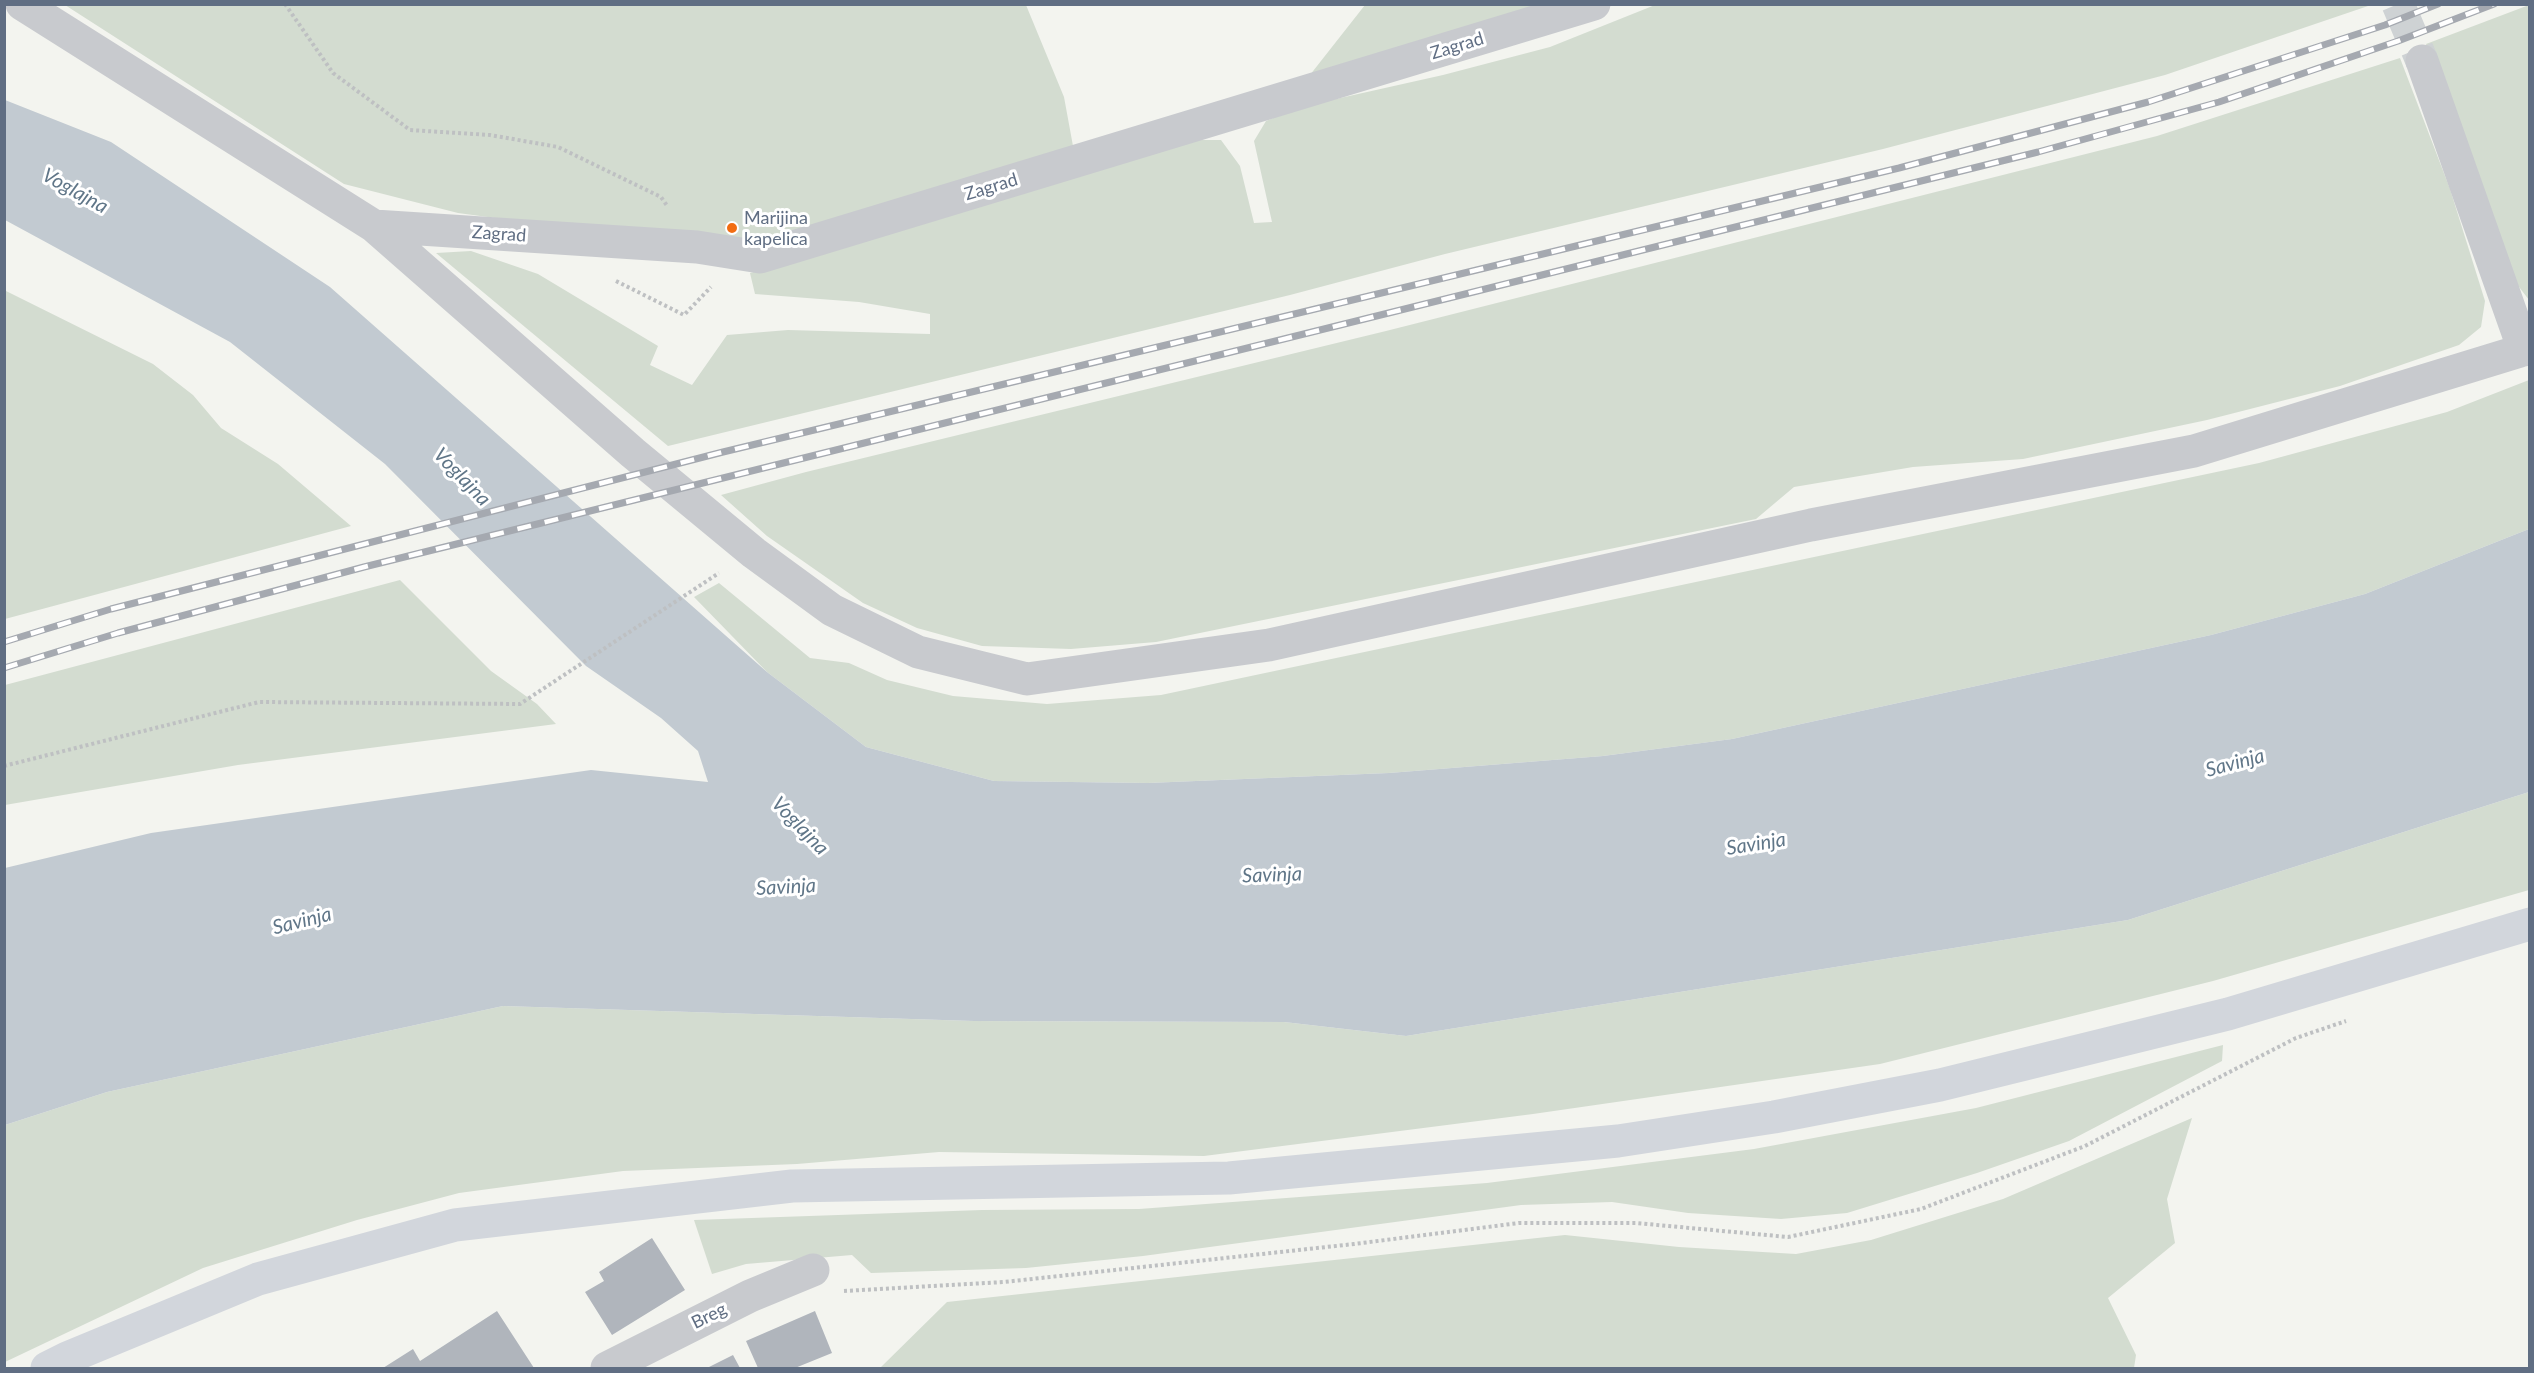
<!DOCTYPE html>
<style>
body{margin:0}
#map{position:relative;width:2534px;height:1373px;overflow:hidden;background:#f3f4ef;font-family:Lato,sans-serif}
canvas{display:block}
.frame{position:absolute;inset:0;border:6px solid #606e83;pointer-events:none}
</style>
<div id="map">
<canvas width="2534" height="1373"></canvas>
<div class="frame"></div>
</div>
<script>
const ctx = document.querySelector('canvas').getContext('2d');
ctx.lineJoin = 'round';
function paint(path, color) {
  ctx.fillStyle = color;
  ctx.fill(path, 'evenodd');
}
function poly(rows) {
  const path = new Path2D();
  for (const r of rows) {
    path.moveTo(r[0], r[1]);
    for (let i = 2; i < r.length; i += 2) path.lineTo(r[i], r[i + 1]);
  }
  return path;
}
function strokePath(path, color, width, dash) {
  ctx.strokeStyle = color;
  ctx.lineWidth = width;
  ctx.lineCap = dash ? 'butt' : 'round';
  ctx.setLineDash(dash || []);
  ctx.stroke(path);
}
function drawText(font, color, halo, rows, align = 'center') {
  ctx.font = font + ' Lato,sans-serif';
  ctx.lineWidth = 6;
  ctx.setLineDash([]);
  ctx.textBaseline = 'middle';
  ctx.strokeStyle = halo;
  ctx.fillStyle = color;
  for (const [text, x, y, turn = 0] of rows) {
    ctx.save();
    ctx.translate(x, y);
    ctx.rotate((+turn || 0) * Math.PI / 180);
    ctx.textAlign = isNaN(turn) ? turn : align;
    if (halo) ctx.strokeText(text, 0, 0);
    ctx.fillText(text, 0, 0);
    ctx.restore();
  }
}
paint(poly([
 [65,5,1026,5,1064,97,1073,146,807,229,743,241,599,232,458,213,344,184],
 [1365,5,1575,5,1306,80],
 [1655,5,2371,5,2165,75,1883,149,1445,254,1290,295,668,446,436,253,471,251,538,274,658,346,650,365,692,385,727,335,788,330,930,334,930,314,859,302,755,294,750,273,901,230,1184,140,1221,140,1240,166,1254,223,1272,222,1254,141,1266,121,1300,107,1443,75,1550,47],
 [2529,5,2529,300,2510,275,2426,44],
 [2400,58,2450,189,2485,301,2481,327,2459,345,2340,386,2207,420,2023,459,1913,467,1794,487,1756,519,1156,642,1071,649,982,646,917,628,863,603,767,536,721,495,806,472,1386,331,2157,136],
 [4,290,153,364,193,395,221,428,278,464,351,526,5,619],
 [2529,380,2529,529,2365,594,2211,635,1732,739,1603,756,1389,773,1148,783,994,781,866,747,767,672,694,597,719,583,810,658,849,663,887,680,953,696,1047,704,1161,695,2259,463,2447,412],
 [400,580,491,671,537,704,556,724,238,765,5,805,5,685],
 [2529,792,2529,890,2213,981,1880,1064,1533,1114,1204,1156,939,1152,797,1164,623,1171,459,1193,357,1220,203,1268,5,1362,5,1125,107,1092,503,1006,974,1021,1284,1022,1406,1036,2128,920],
 [2223,1045,2222,1061,2069,1141,1977,1173,1847,1213,1781,1219,1688,1213,1612,1202,1521,1205,1143,1256,1026,1268,871,1273,852,1255,746,1264,712,1274,694,1220,982,1210,1139,1209,1487,1183,1754,1149,1976,1108],
 [2192,1118,2167,1199,2175,1243,2108,1298,2136,1355,2134,1368,880,1368,947,1302,1565,1235,1679,1247,1796,1254,1871,1240,2003,1199]
]), '#d3dcd0');
paint(poly([
 [5,100,111,142,330,287,767,672,866,747,994,781,1148,783,1389,773,1603,756,1732,739,2211,635,2365,594,2529,529,2529,792,2128,920,1406,1036,1284,1022,974,1021,503,1006,107,1092,5,1125,5,868,151,833,591,770,708,782,698,751,661,718,586,666,385,464,230,342,5,220]
]), '#c2cad1');
paint(poly([
 [728,223,737,224,735,233,727,232],
 [652,1238,685,1290,612,1335,585,1292,604,1281,599,1272],
 [497,1311,534,1368,383,1368,413,1349,420,1361],
 [815,1311,832,1353,795,1368,758,1368,746,1341],
 [733,1355,740,1368,707,1368]
]), '#b0b5bc');
strokePath(poly([
 [2398,4,2422,61]
]), '#ced2d4', 33, [33, 16]);
strokePath(poly([
 [285,4,333,73,410,130,490,135,558,147,661,197,668,207],
 [616,281,684,315,711,287],
 [4,766,259,702,520,704,719,573],
 [844,1291,1004,1282,1354,1244,1519,1223,1636,1223,1788,1237,1921,1209,2085,1146,2296,1038,2346,1021]
]), '#bec0c2', 4, [3, 3]);
strokePath(poly([
 [22,4,374,226,633,453,754,553,832,610,918,652,1027,679,1269,645,1811,525,2194,451,2530,348],
 [2422,61,2524,350],
 [374,226,697,247,760,257,1594,4],
 [607,1368,750,1296,813,1270]
]), '#c8cace', 33);
strokePath(poly([
 [47,1368,67,1358,258,1279,455,1225,792,1186,1229,1178,1618,1141,1774,1117,1940,1085,2228,1014,2530,924]
]), '#d2d6dc', 33);
const rail = poly([
 [4,642,111,609,723,452,1899,168,2148,102,2385,25,2438,4],
 [4,668,118,633,364,567,2038,152,2219,102,2398,41,2494,4]
]);
strokePath(rail, '#a5a9b0', 7);
strokePath(rail, '#fff', 4.5, [14]);
for (const [x, y, r, color] of [
 [732,228,6,"#f26d12"]
]) {
  const dot = new Path2D();
  dot.arc(x, y, r, 0, 2 * Math.PI);
  ctx.fillStyle = color;
  ctx.fill(dot);
  strokePath(dot, '#fff', 2);
}
drawText('18px', '#606e83', '#fff', [
 ["Zagrad",1457,46,-17],
 ["Zagrad",991,187,-17],
 ["Zagrad",499,234,4],
 ["Breg",709,1316,-26]
]);
drawText('18px', '#606e83', '#fff', [
 ["Marijina",744,218],
 ["kapelica",744,239]
], 'left');
drawText('italic 20px', '#607688', '#fff', [
 ["Voglajna",75,191,29],
 ["Voglajna",462,477,46],
 ["Savinja",2235,763,-15],
 ["Voglajna",800,826,46],
 ["Savinja",1756,844,-9],
 ["Savinja",1272,875,-2],
 ["Savinja",786,887,-3],
 ["Savinja",302,921,-14]
]);
</script>
